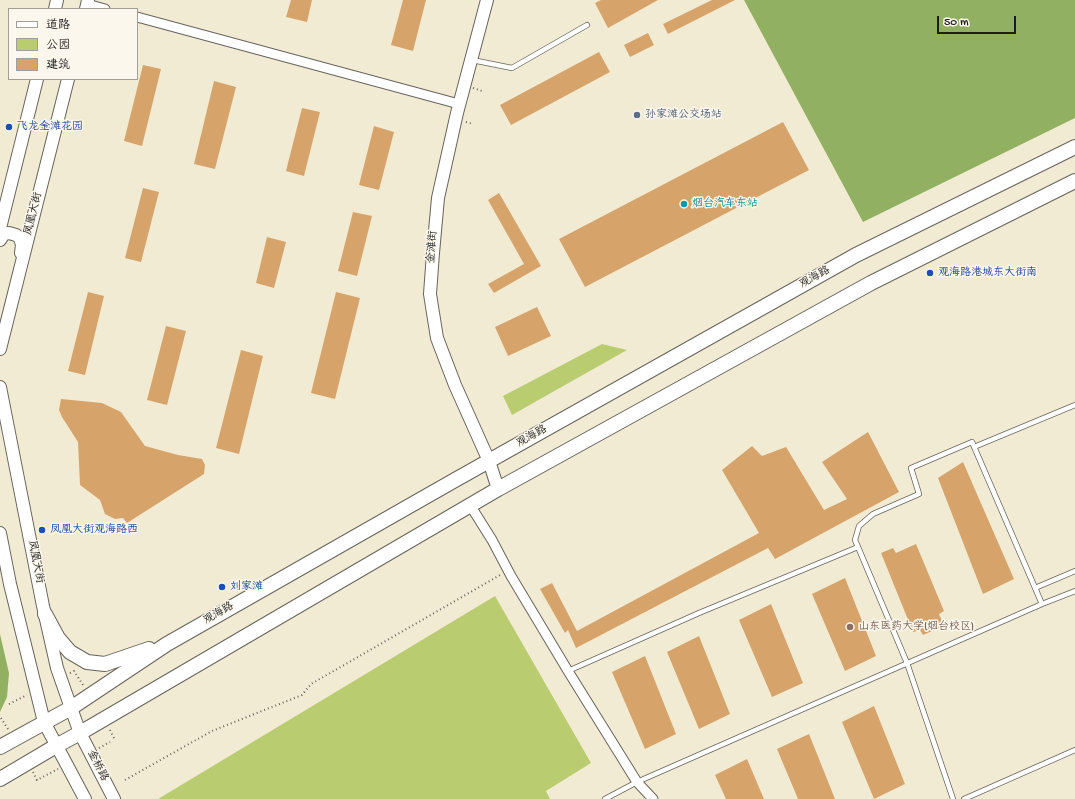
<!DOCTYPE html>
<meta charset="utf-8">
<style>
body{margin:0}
#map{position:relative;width:1075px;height:799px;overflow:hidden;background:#f2ebd4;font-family:"Gochi Hand","LXGW WenKai TC",sans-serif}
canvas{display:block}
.legend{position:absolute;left:8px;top:8px;width:130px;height:72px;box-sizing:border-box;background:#fbf7ec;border:1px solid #a29f99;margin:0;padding:5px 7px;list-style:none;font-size:12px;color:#1c1c1c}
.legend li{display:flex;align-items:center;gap:8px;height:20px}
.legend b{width:20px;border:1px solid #a29f99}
.scale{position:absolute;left:937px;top:16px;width:79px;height:18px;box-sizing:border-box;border:2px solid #1c1c1c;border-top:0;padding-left:5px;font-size:12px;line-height:14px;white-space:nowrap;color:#1c1c1c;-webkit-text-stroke:3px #fbf7ec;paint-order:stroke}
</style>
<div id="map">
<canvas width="1075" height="799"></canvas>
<ul class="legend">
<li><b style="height:5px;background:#fff"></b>道路</li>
<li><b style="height:11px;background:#b9cd70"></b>公园</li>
<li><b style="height:11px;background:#d6a46a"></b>建筑</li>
</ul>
<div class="scale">50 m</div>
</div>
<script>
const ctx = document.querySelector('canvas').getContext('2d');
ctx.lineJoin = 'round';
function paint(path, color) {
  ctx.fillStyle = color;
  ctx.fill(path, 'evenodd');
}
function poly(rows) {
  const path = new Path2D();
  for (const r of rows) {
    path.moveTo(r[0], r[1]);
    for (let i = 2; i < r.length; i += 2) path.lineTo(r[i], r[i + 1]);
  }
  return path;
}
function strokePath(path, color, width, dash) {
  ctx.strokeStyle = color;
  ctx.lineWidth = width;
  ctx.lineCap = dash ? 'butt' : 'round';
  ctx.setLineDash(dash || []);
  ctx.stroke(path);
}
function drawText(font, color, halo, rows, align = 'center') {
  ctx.font = font + ' "Gochi Hand","LXGW WenKai TC",sans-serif';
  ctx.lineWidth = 3;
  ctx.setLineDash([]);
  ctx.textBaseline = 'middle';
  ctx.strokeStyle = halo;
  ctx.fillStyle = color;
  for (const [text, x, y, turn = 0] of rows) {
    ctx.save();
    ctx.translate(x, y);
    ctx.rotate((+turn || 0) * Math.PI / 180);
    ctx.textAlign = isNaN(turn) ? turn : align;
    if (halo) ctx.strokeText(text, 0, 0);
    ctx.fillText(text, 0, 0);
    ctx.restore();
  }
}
paint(poly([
 [602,344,627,350,512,415,503,396],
 [495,596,591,763,546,791,550,799,158,799]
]), '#b9cd70');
paint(poly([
 [744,0,1075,0,1075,118,863,222],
 [0,634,9,673,7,697,0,712]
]), '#92b062');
paint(poly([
 [291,0,312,0,307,22,286,17],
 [403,0,426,0,413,51,391,45],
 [601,0,658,0,608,28,595,3],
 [712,0,735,0,668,34,663,24],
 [648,33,654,45,630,57,624,45],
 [599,52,610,72,511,125,500,105],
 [143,65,161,69,142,146,124,141],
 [214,81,236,87,215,169,194,164],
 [302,108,320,112,304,176,286,171],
 [783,122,809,170,585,287,559,239],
 [374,126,394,132,379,190,359,185],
 [143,188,159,192,141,262,125,258],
 [499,193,541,266,494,293,488,284,524,264,488,200],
 [353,212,372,216,357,276,338,271],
 [267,237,286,242,274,288,256,283],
 [88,292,104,296,85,375,68,371],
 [336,292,360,298,335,399,311,393],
 [537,307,551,336,508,356,495,327],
 [166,326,186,331,167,405,147,400],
 [241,350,263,356,239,454,216,448],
 [61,399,102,403,121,412,145,446,178,455,202,459,205,465,204,474,127,523,123,518,115,519,105,514,100,500,80,485,78,442,62,417,59,410],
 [868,432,899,492,775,559,768,548,576,648,568,630,565,633,540,589,552,583,577,631,759,533,722,470,752,446,762,456,786,447,824,510,847,499,822,462],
 [963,462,1014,579,983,594,938,478],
 [916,544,944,611,939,614,944,626,923,635,920,630,913,632,881,553,893,548,896,553],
 [845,578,876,656,845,671,812,594],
 [771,604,803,683,772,697,739,620],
 [699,636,730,714,699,729,667,652],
 [645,656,676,734,645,749,612,672],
 [874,706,905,784,874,799,842,722],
 [809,734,835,799,798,799,777,749],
 [747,759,764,799,726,799,715,775]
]), '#d6a46a');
const lane = poly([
 [472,60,512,68,587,25],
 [974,447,1075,405],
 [858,547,855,540,859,526,873,514,919,494,911,468,972,442,1042,604],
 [1035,588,1075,571],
 [568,671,699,613,858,547,907,663,953,799],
 [605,799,637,782,1042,604,1075,591],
 [964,799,1075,750]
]);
const street = poly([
 [87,4,105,9],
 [137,17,459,104],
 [470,505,492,540,511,576,568,671,637,782,653,799]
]);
const secondary = poly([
 [487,0,457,113,438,198,433,253,430,294,437,338,455,385,489,461,498,489],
 [55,9,57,0],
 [86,9,88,0],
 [0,228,37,79],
 [0,240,4,234,9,233,16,235,20,238,22,245,21,253],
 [0,349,68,79],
 [0,387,43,606,57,668,71,708,80,733,114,799],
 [0,533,10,584,44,722,85,799]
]);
const primary = poly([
 [45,614,58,638,70,652,87,662,105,664,149,649],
 [0,747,71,708,167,644,455,480,856,255,1075,147],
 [0,779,56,746,80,733,498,489,871,283,1075,181]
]);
strokePath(lane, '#67645c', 6);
strokePath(street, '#67645c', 11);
strokePath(secondary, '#67645c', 14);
strokePath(primary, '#67645c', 16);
strokePath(poly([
 [473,88,482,91],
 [466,122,473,124],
 [70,673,74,671,83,685],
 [9,704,27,695],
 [1,718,8,729],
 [110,730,114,738],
 [99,748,110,742],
 [33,772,37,780,58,769],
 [125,780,212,731,302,695,311,684,500,575]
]), '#67645c', 2, [1, 3]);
strokePath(lane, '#fff', 4.5);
strokePath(street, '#fff', 9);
strokePath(secondary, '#fff', 12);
strokePath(primary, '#fff', 14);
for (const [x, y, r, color] of [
 [637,115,4,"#5c6f8a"],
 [9,127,4,"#1a4fb4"],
 [684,204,4,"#0f9aa8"],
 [930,273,4,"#1a4fb4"],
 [42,530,4,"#1a4fb4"],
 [222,587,4,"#1a4fb4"],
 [850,627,4,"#8d6e63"]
]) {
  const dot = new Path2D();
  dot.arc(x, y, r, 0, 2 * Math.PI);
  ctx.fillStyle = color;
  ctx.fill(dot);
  strokePath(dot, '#fbf7ec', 1.5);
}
drawText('11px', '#4e5e75', '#fbf7ec', [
 ["孙家滩公交场站",645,115]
], 'left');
drawText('11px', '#164399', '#fbf7ec', [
 ["飞龙金滩花园",17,127],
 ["观海路港城东大街南",938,273],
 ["凤凰大街观海路西",50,530],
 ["刘家滩",230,587]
], 'left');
drawText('11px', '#0d838f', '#fbf7ec', [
 ["烟台汽车东站",692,204]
], 'left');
drawText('11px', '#1c1c1c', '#fbf7ec', [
 ["凤凰大街",34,214,-76],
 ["金滩街",433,247,-86],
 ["观海路",815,278,-29],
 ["观海路",532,437,-29],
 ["凤凰大街",35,562,79],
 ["观海路",219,614,-30],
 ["金桥路",97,766,63]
]);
drawText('11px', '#785e54', '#fbf7ec', [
 ["山东医药大学(烟台校区)",858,627]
], 'left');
</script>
